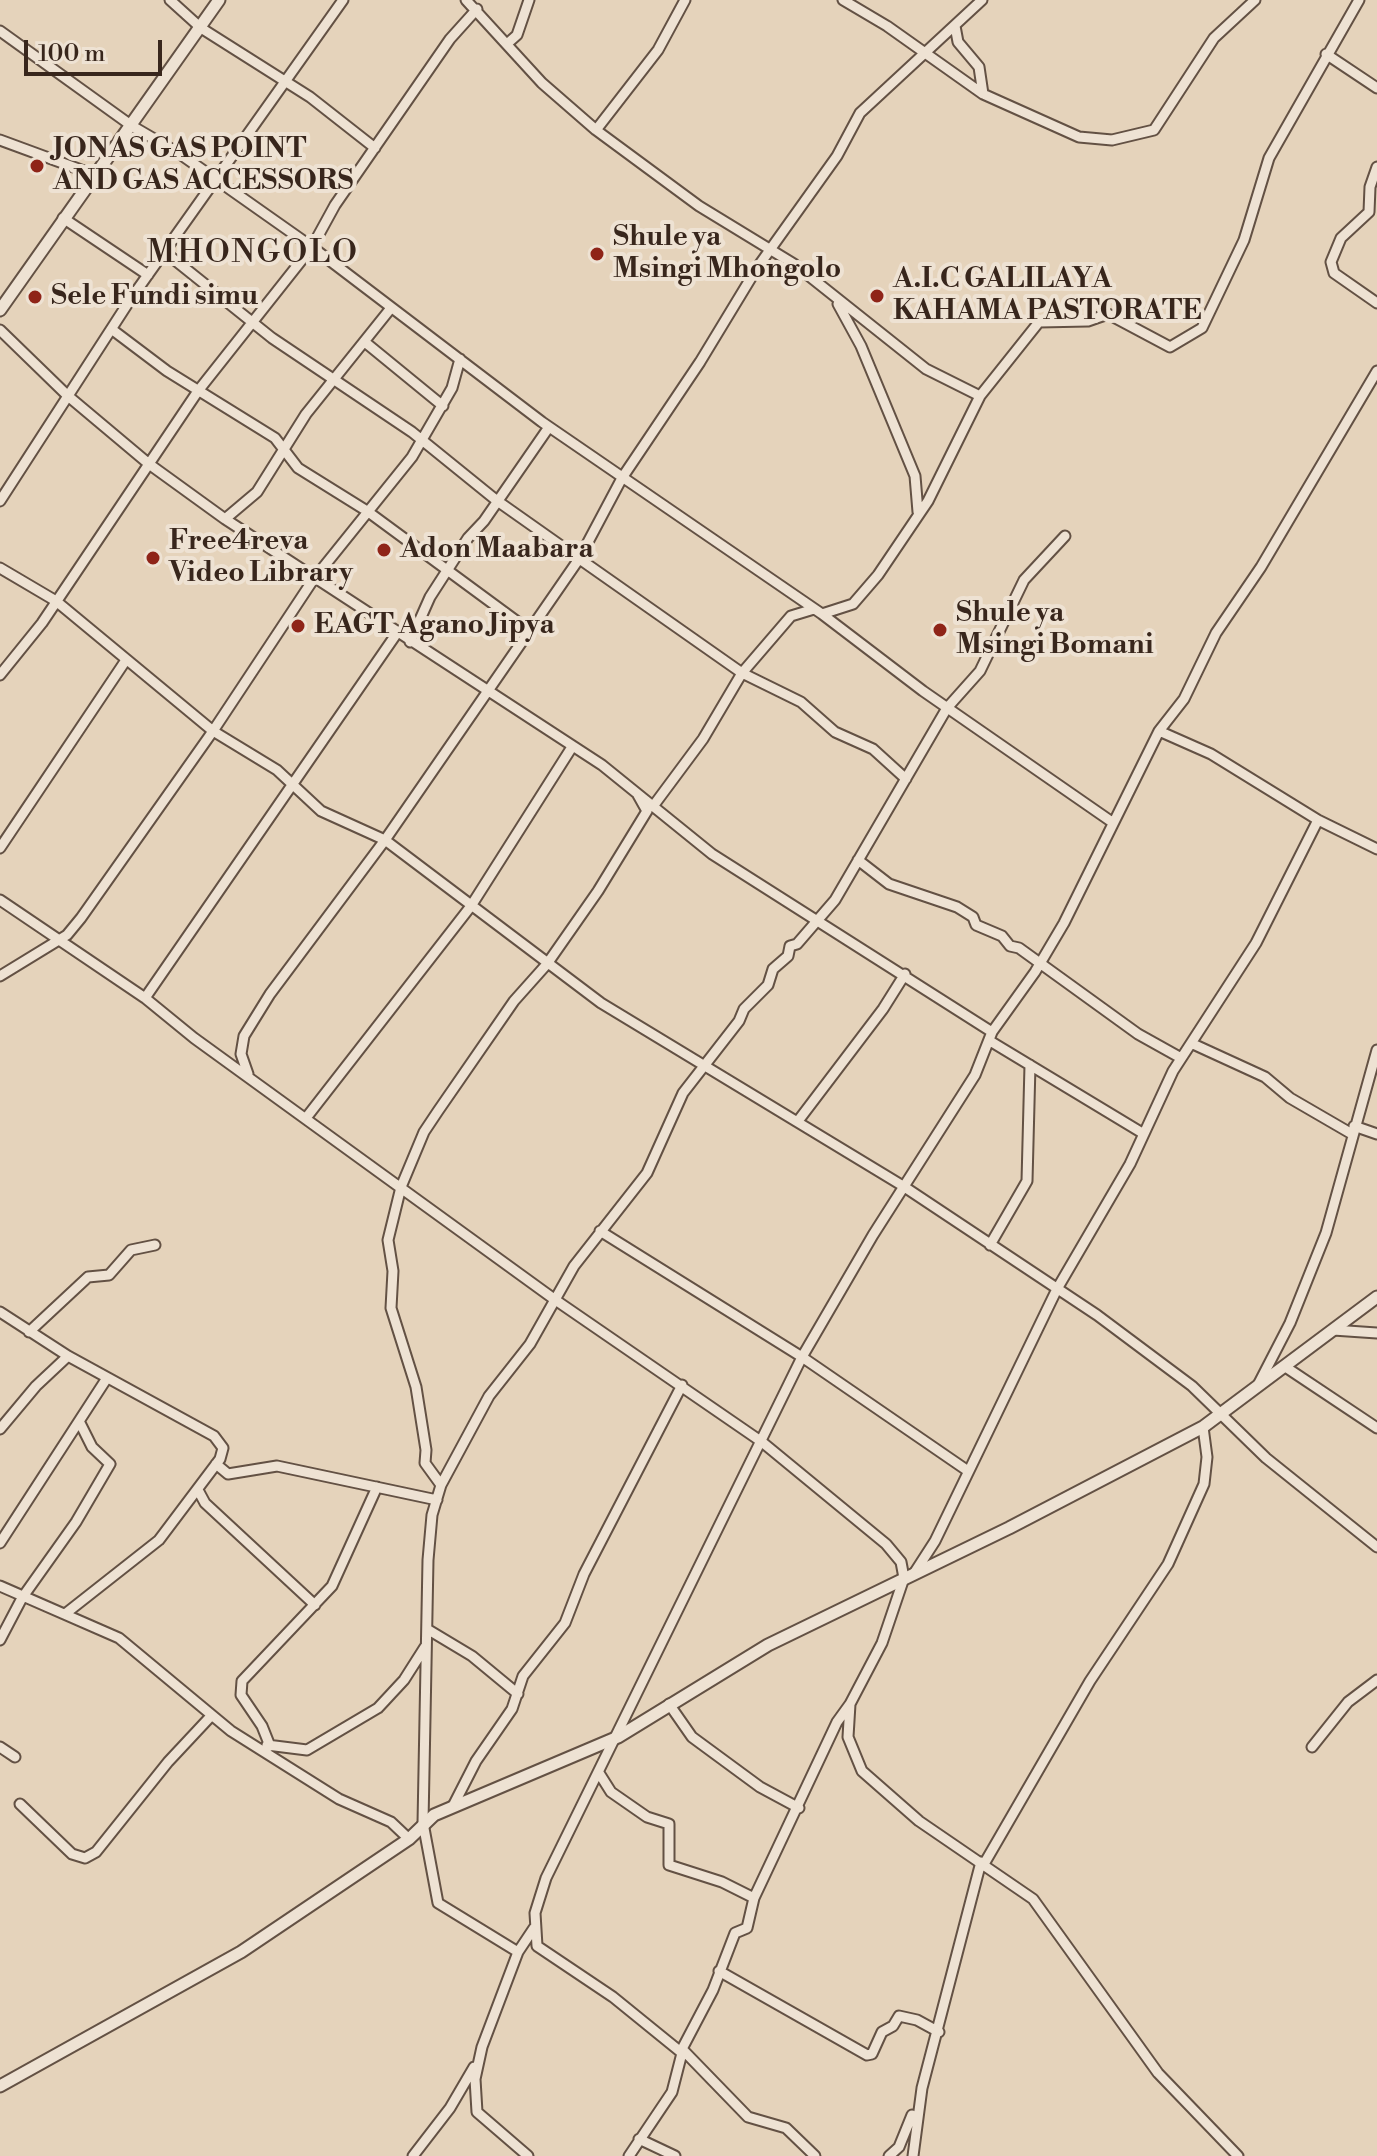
<!DOCTYPE html>
<style>
body{margin:0}
#map{position:relative;width:1377px;height:2156px;overflow:hidden;background:#e5d3bb;font-family:"Libre Bodoni",serif}
canvas{display:block}
.scale{position:absolute;left:24px;top:40px;width:138px;height:36px;box-sizing:border-box;border:4px solid #38261c;border-top:0;padding-left:10px;font-size:24px;line-height:28px;white-space:nowrap;color:#38261c;-webkit-text-stroke:6px #eee2d3;paint-order:stroke}
</style>
<div id="map">
<canvas width="1377" height="2156"></canvas>
<div class="scale">100 m</div>
</div>
<script>
const ctx = document.querySelector('canvas').getContext('2d');
ctx.lineJoin = 'round';
function poly(rows) {
  const path = new Path2D();
  for (const r of rows) {
    path.moveTo(r[0], r[1]);
    for (let i = 2; i < r.length; i += 2) path.lineTo(r[i], r[i + 1]);
  }
  return path;
}
function strokePath(path, color, width, dash) {
  ctx.strokeStyle = color;
  ctx.lineWidth = width;
  ctx.lineCap = dash ? 'butt' : 'round';
  ctx.setLineDash(dash || []);
  ctx.stroke(path);
}
function drawText(font, color, halo, rows, align = 'center') {
  ctx.font = font + ' "Libre Bodoni",serif';
  ctx.lineWidth = 8;
  ctx.setLineDash([]);
  ctx.textBaseline = 'middle';
  ctx.strokeStyle = halo;
  ctx.fillStyle = color;
  for (const [text, x, y, turn = 0] of rows) {
    ctx.save();
    ctx.translate(x, y);
    ctx.rotate((+turn || 0) * Math.PI / 180);
    ctx.textAlign = isNaN(turn) ? turn : align;
    if (halo) ctx.strokeText(text, 0, 0);
    ctx.fillText(text, 0, 0);
    ctx.restore();
  }
}
const minor = poly([
 [170,0,201,28,310,97,375,148],
 [466,0,542,83,596,130,699,206,794,264,926,369,980,396],
 [843,0,887,26,983,94,1079,137,1112,140,1154,130,1214,38,1255,0],
 [955,26,958,42,979,67,983,94],
 [0,31,132,126,180,154,312,247,542,422,822,614,923,691,1112,822],
 [508,43,517,35,529,0],
 [1326,54,1377,88],
 [596,130,658,50,685,0],
 [0,140,95,175],
 [1377,167,1370,187,1369,212,1341,238,1331,262,1334,273,1377,303],
 [63,218,148,275],
 [166,253,272,338,412,432,496,500,591,567,742,673,801,702,835,732,873,749,906,779],
 [838,304,861,346,915,476,918,512],
 [0,330,68,396,149,464,225,519,602,765,712,854,992,1032],
 [114,331,167,371,275,438,298,468,367,511,530,631],
 [366,343,443,406],
 [0,501,130,300,343,0],
 [225,519,257,492,306,414,391,308],
 [0,568,56,601,213,731,277,770,321,811,385,840,601,1003,903,1186,1097,1315,1192,1386,1266,1458,1377,1547],
 [822,614,853,604,878,575,928,501,980,396,1039,322,1088,321,1108,314,1170,347,1202,328,1244,240,1269,158,1359,0],
 [410,642,430,597,468,538,484,521,549,427],
 [0,675,42,623,198,391,312,247,335,205,450,39,477,9],
 [1159,731,1211,754,1318,820,1377,849],
 [654,805,703,739,742,673,791,616,814,609],
 [0,848,126,660],
 [858,860,889,884,957,907,973,917,976,925,1002,936,1010,946,1019,948,1138,1034,1181,1058],
 [0,900,145,998,194,1038,554,1299,762,1442,886,1544,901,1562,904,1578,882,1643,850,1704,848,1737,862,1771,919,1821,1033,1899,1158,2073,1238,2156],
 [0,976,67,935,81,918,213,731,313,580,412,457,452,388,460,359],
 [145,998,397,633],
 [990,1041,1144,1134],
 [1193,1044,1265,1077,1290,1098,1352,1134],
 [248,1074,241,1054,244,1036,270,994,385,840,579,559,622,478,700,362,757,268,837,156,860,113,982,0],
 [306,1118,471,906,572,747],
 [798,1121,883,1009,905,974],
 [1354,1126,1377,1134],
 [600,1231,802,1357,968,1471],
 [990,1245,1027,1181,1030,1065],
 [0,1312,68,1356,214,1436,223,1448,220,1459,159,1540,65,1614],
 [1333,1330,1377,1333],
 [29,1332,88,1277,109,1275,131,1250,155,1245],
 [1284,1366,1377,1428],
 [1258,1385,1290,1323,1326,1233,1377,1050],
 [0,1429,36,1386,68,1356],
 [216,1464,228,1474,277,1466,437,1500],
 [441,1485,425,1463,426,1450,416,1387,391,1308,393,1271,388,1240,401,1187,424,1132,438,1111,514,1001,547,964,598,891,647,811,638,795],
 [198,1490,205,1503,315,1605],
 [0,1543,107,1378],
 [915,1572,935,1541,1057,1289,1130,1164,1173,1071,1256,943,1318,820],
 [0,1586,119,1638,231,1731,339,1799,391,1822,409,1839],
 [427,1629,472,1656,518,1694],
 [0,1640,22,1598,76,1522,110,1464,92,1447,80,1423],
 [669,1704,692,1737,760,1787,799,1808],
 [267,1745,307,1750,378,1708,404,1680,425,1647],
 [270,1746,262,1726,241,1695,242,1681,332,1586,377,1487],
 [0,1747,15,1757],
 [1312,1747,1348,1702,1377,1680],
 [599,1773,611,1792,647,1817,669,1824,669,1865,722,1882,754,1898],
 [20,1804,72,1854,85,1858,96,1852,168,1762,211,1716],
 [453,1806,476,1761,512,1709,523,1676,565,1623,584,1574,682,1385],
 [984,1864,1090,1681,1168,1564,1204,1484,1207,1457,1203,1427],
 [518,1952,438,1903,423,1823,428,1560,432,1515,441,1485,489,1396,530,1344,574,1266,647,1173,683,1093,739,1021,744,1009,768,985,773,969,788,956,790,946,797,944,835,900,947,708,980,671,1024,580,1065,536],
 [719,1971,867,2055,872,2054,882,2032,893,2026,899,2016,917,2020,939,2032],
 [682,2049,713,1990,735,1933,747,1928,754,1898,837,1722,850,1704],
 [682,2053,682,2049,748,2117,786,2128,815,2156],
 [639,2139,675,2156],
 [413,2156,450,2108,474,2067],
 [528,2156,477,2112,475,2079,482,2047,518,1952,534,1928],
 [629,2156,672,2092,682,2053,613,1997,537,1946,535,1913,546,1878,802,1357,873,1235,975,1075,992,1032,1035,972,1064,923,1159,731,1184,699,1216,633,1261,567,1377,371],
 [889,2156,899,2147,912,2115],
 [913,2156,922,2088,981,1862]
]);
const tertiary = poly([
 [0,310,219,0],
 [0,2086,241,1952,409,1839,434,1815,618,1737,768,1645,1009,1528,1203,1427,1377,1297]
]);
strokePath(minor, '#635144', 13);
strokePath(tertiary, '#635144', 15);
strokePath(minor, '#eee2d3', 9);
strokePath(tertiary, '#eee2d3', 11);
for (const [x, y, r, color] of [
 [37,166,8,"#8f2418"],
 [597,254,8,"#8f2418"],
 [877,296,8,"#8f2418"],
 [35,297,8,"#8f2418"],
 [384,550,8,"#8f2418"],
 [153,558,8,"#8f2418"],
 [298,626,8,"#8f2418"],
 [940,630,8,"#8f2418"]
]) {
  const dot = new Path2D();
  dot.arc(x, y, r, 0, 2 * Math.PI);
  ctx.fillStyle = color;
  ctx.fill(dot);
  strokePath(dot, '#eee2d3', 3);
}
drawText('bold 28px', '#38261c', '#eee2d3', [
 ["JONAS GAS POINT",53,150],
 ["AND GAS ACCESSORS",53,182],
 ["Shule ya",613,238],
 ["Msingi Mhongolo",613,270],
 ["A.I.C GALILAYA",893,280],
 ["KAHAMA PASTORATE",893,312],
 ["Sele Fundi simu",51,297],
 ["Free4reva",169,542],
 ["Video Library",169,574],
 ["Adon Maabara",400,550],
 ["Shule ya",956,614],
 ["Msingi Bomani",956,646],
 ["EAGT Agano Jipya",314,626]
], 'left');
ctx.letterSpacing = '2px';
drawText('32px', '#38261c', '#eee2d3', [
 ["MHONGOLO",253,254]
]);
ctx.letterSpacing = '0px';
</script>
